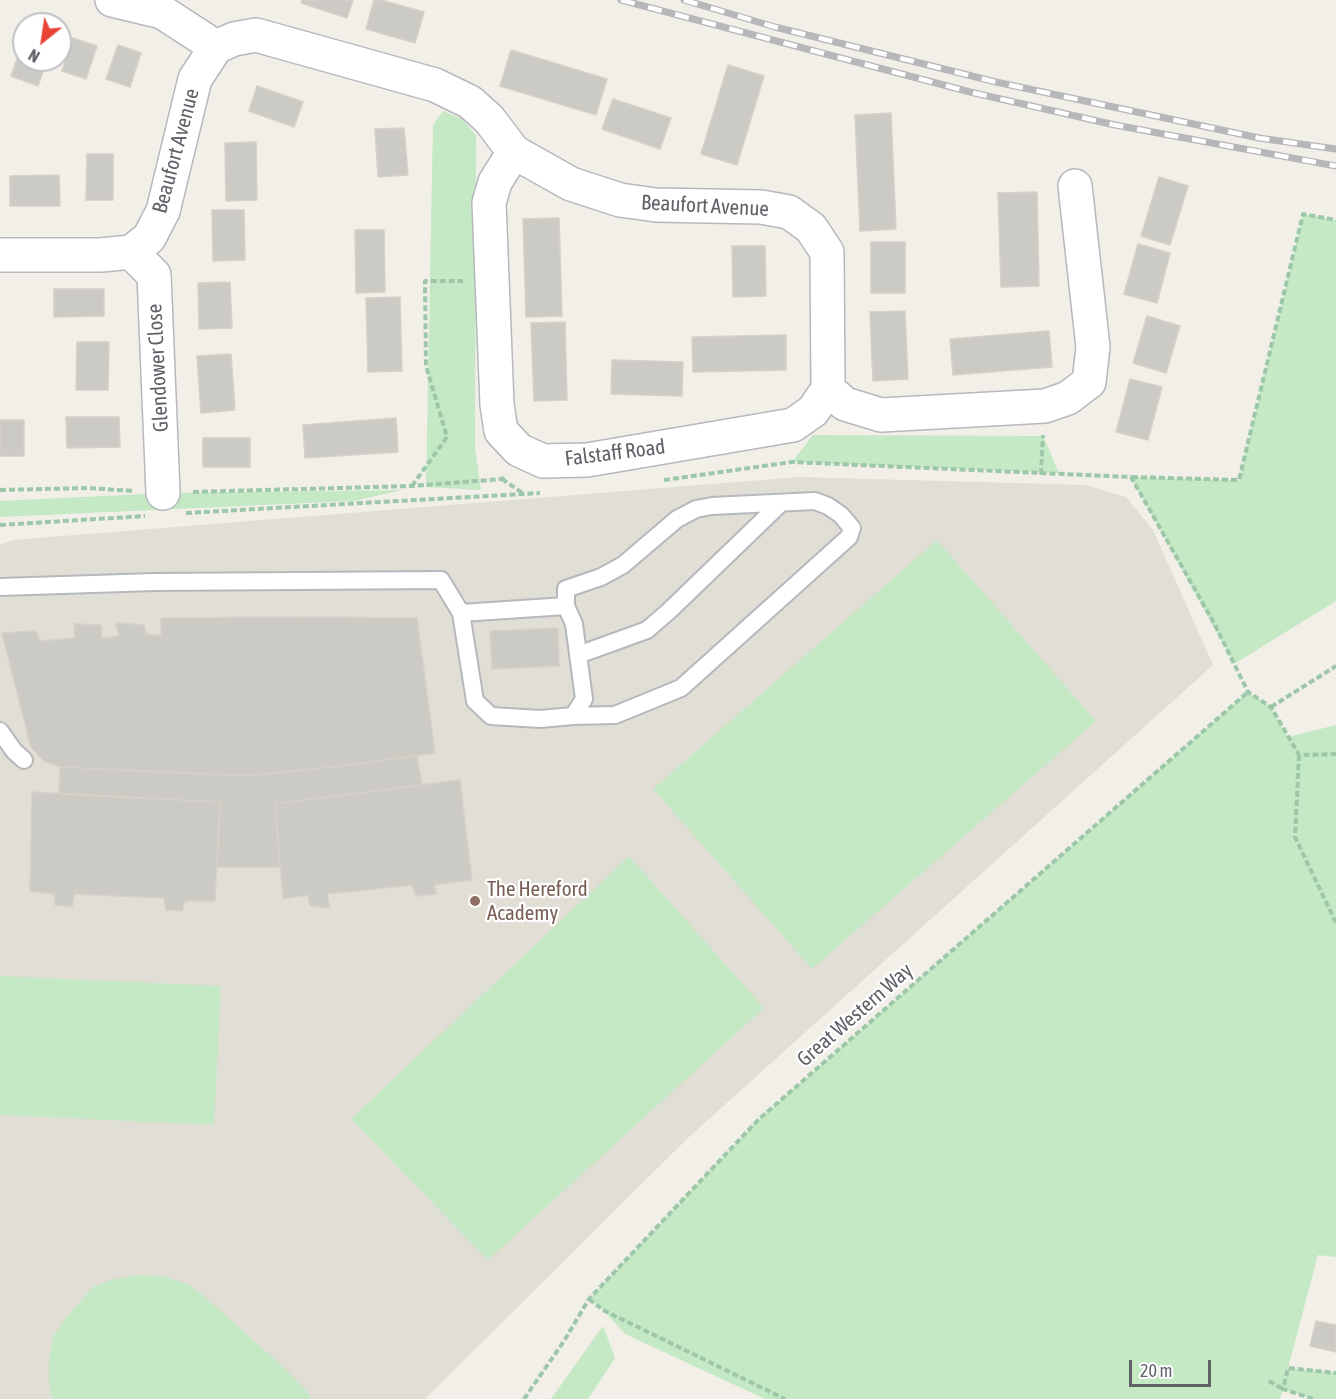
<!DOCTYPE html>
<style>
body{margin:0}
#map{position:relative;width:1336px;height:1399px;overflow:hidden;background:#f1efe8;font-family:"Asap Condensed",sans-serif}
canvas{display:block}
.north{position:absolute;left:12px;top:12px;width:60px;height:60px;box-sizing:border-box;background:#fff;border:2px solid #bfc1c3;border-radius:50%;rotate:210deg;font-size:16px;font-weight:700;line-height:24px;text-align:center;color:#5f6368}
.north::after{content:'';display:block;margin:auto;width:21px;height:27px;background:#ea4335;clip-path:polygon(50% 0,100% 100%,50% 72%,0 100%)}
.scale{position:absolute;left:1129px;top:1360px;width:82px;height:27px;box-sizing:border-box;border:3px solid #5f6368;border-top:0;padding-left:8px;font-size:18px;line-height:21px;white-space:nowrap;color:#5f6368;-webkit-text-stroke:4px #fff;paint-order:stroke}
</style>
<div id="map">
<canvas width="1336" height="1399"></canvas>
<div class="north">N</div>
<div class="scale">20 m</div>
</div>
<script>
const ctx = document.querySelector('canvas').getContext('2d');
ctx.lineJoin = 'round';
function paint(path, color) {
  ctx.fillStyle = color;
  ctx.fill(path, 'evenodd');
}
function poly(rows) {
  const path = new Path2D();
  for (const r of rows) {
    path.moveTo(r[0], r[1]);
    for (let i = 2; i < r.length; i += 2) path.lineTo(r[i], r[i + 1]);
  }
  return path;
}
function strokePath(path, color, width, dash) {
  ctx.strokeStyle = color;
  ctx.lineWidth = width;
  ctx.lineCap = dash ? 'butt' : 'round';
  ctx.setLineDash(dash || []);
  ctx.stroke(path);
}
function drawText(font, color, halo, rows, align = 'center') {
  ctx.font = font + ' "Asap Condensed",sans-serif';
  ctx.lineWidth = 4.5;
  ctx.setLineDash([]);
  ctx.textBaseline = 'middle';
  ctx.strokeStyle = halo;
  ctx.fillStyle = color;
  for (const [text, x, y, turn = 0] of rows) {
    ctx.save();
    ctx.translate(x, y);
    ctx.rotate((+turn || 0) * Math.PI / 180);
    ctx.textAlign = isNaN(turn) ? turn : align;
    if (halo) ctx.strokeText(text, 0, 0);
    ctx.fillText(text, 0, 0);
    ctx.restore();
  }
}
paint(poly([
 [799,477,1086,485,1126,497,1153,530,1213,665,689,1137,425,1399,0,1399,0,545,13,540]
]), '#e1ded6');
paint(poly([
 [443,111,462,119,476,135,475,448,481,490,426,487,433,125],
 [1303,214,1336,220,1336,601,1234,664,1131,477,1239,480],
 [813,435,1043,436,1059,473,792,462],
 [402,490,353,501,0,517,0,501,165,493],
 [937,540,1096,721,812,969,653,789],
 [1248,692,1271,707,1288,737,1336,725,1336,1257,1318,1255,1288,1368,1336,1373,1336,1399,1313,1399,1283,1389,1280,1399,765,1399,625,1334,603,1310,589,1299,758,1120],
 [629,856,764,1008,488,1260,351,1119],
 [0,976,221,986,214,1125,0,1115],
 [138,1275,163,1276,188,1284,205,1297,291,1374,309,1394,310,1399,52,1399,49,1383,49,1360,53,1337,64,1320,93,1287,114,1279],
 [603,1326,615,1358,588,1399,551,1399]
]), '#c5e8c5');
const building = poly([
 [302,0,353,0,347,18,301,3,302,0],
 [374,0,381,0,424,12,415,43,366,29,374,0],
 [73,38,97,46,86,79,62,71,73,38],
 [24,39,24,60,47,60,38,86,11,76,24,39],
 [118,45,141,53,130,87,106,79,118,45],
 [511,50,607,79,596,115,500,86,511,50],
 [728,65,764,76,737,165,701,154,728,65],
 [257,86,303,102,294,127,249,111,257,86],
 [613,99,671,118,660,149,602,129,613,99],
 [891,113,896,229,860,231,855,115,891,113],
 [404,128,408,175,378,177,375,129,404,128],
 [256,142,257,200,226,201,225,143,256,142],
 [87,154,113,154,113,200,86,200,87,154],
 [59,175,60,206,10,206,10,176,59,175],
 [1159,177,1188,186,1170,245,1141,236,1159,177],
 [1037,192,1039,286,1001,287,998,193,1037,192],
 [212,210,244,210,245,260,213,261,212,210],
 [559,218,562,316,526,317,523,219,559,218],
 [355,230,384,230,385,292,356,293,355,230],
 [871,242,905,242,905,293,871,293,871,242],
 [1138,244,1170,253,1157,303,1124,294,1138,244],
 [732,246,765,246,766,296,733,297,732,246],
 [230,282,232,328,199,329,198,283,230,282],
 [54,289,104,289,104,316,54,317,54,289],
 [400,297,402,371,368,372,366,298,400,297],
 [905,311,908,379,873,381,870,312,905,311],
 [1147,316,1180,326,1166,373,1133,363,1147,316],
 [565,322,567,400,534,401,531,323,565,322],
 [1049,331,1052,367,953,375,950,339,1049,331],
 [786,335,786,370,693,372,692,337,786,335],
 [77,342,109,342,108,390,76,390,77,342],
 [231,354,235,410,201,413,197,356,231,354],
 [612,360,683,362,682,396,611,394,612,360],
 [1130,379,1162,387,1148,440,1116,432,1130,379],
 [66,417,119,417,120,447,67,448,66,417],
 [396,418,398,452,305,458,303,425,396,418],
 [0,420,24,420,24,456,0,456,0,420],
 [203,438,250,438,250,467,203,467,203,438],
 [299,617,417,618,435,753,349,765,249,776,60,767,44,761,31,747,2,633,36,631,41,641,75,638,74,624,101,625,102,638,119,636,116,623,144,625,146,634,161,636,161,618,299,617],
 [558,628,559,666,492,669,490,631,558,628],
 [417,756,422,785,275,804,280,867,217,867,220,802,59,794,60,767,249,776,349,765,417,756],
 [460,780,472,880,434,885,437,894,416,896,412,885,327,894,330,908,310,906,308,895,283,899,275,804,460,780],
 [32,792,220,802,215,901,185,901,182,911,166,910,164,898,74,894,72,907,55,905,54,894,30,891,32,792],
 [1316,1321,1336,1325,1336,1352,1310,1346,1316,1321]
]);
paint(building, '#cccac5');
strokePath(building, '#d6d1c6', 1.5);
const service = poly([
 [0,587,155,582,441,580,461,613,475,701,491,716,540,719,573,716,584,699,574,624,566,606,461,613],
 [566,606,566,589,601,577,623,565,677,519,696,509,712,506,815,501,828,506,841,515,852,528,849,537,681,688,615,715,573,716],
 [578,655,647,630,669,611,781,503],
 [0,731,14,751,24,760]
]);
const minor = poly([
 [112,0,162,12,216,47],
 [514,152,495,182,489,203,497,405,501,431,519,450,543,461,587,460,793,425,813,411,828,389],
 [131,252,154,275,163,493],
 [0,255,101,255,131,252,149,238,163,211,195,79,216,47,234,39,256,35,435,85,470,102,489,119,514,152,571,184,620,200,656,205,761,207,789,212,811,228,827,252,828,389,845,404,881,415,1045,406,1068,398,1089,382,1093,347,1075,186]
]);
strokePath(service, '#b5b8bc', 20);
strokePath(minor, '#b5b8bc', 36);
strokePath(poly([
 [1041,474,1043,435],
 [1132,477,1239,480,1303,214,1336,220],
 [502,479,524,494],
 [664,480,792,462,1131,477,1214,623,1248,692,1271,707,1299,755,1336,754],
 [412,486,447,437,426,366,425,281,463,281],
 [0,490,88,488,134,491],
 [193,492,412,486,502,479,504,476],
 [186,513,540,493],
 [0,525,145,516],
 [1271,707,1336,666],
 [1299,755,1295,837,1336,923],
 [589,1299,603,1310,785,1399],
 [1269,1381,1283,1389],
 [524,1399,564,1341,589,1299,758,1120,1248,692],
 [1313,1399,1283,1389,1288,1368,1336,1373]
]), '#9cc7a9', 4, [6, 3]);
strokePath(service, '#fff', 16);
strokePath(minor, '#fff', 33);
const rail = poly([
 [621,0,970,92,1115,125,1336,166],
 [684,0,775,27,996,82,1259,138,1336,149]
]);
strokePath(rail, '#b6b7b8', 7);
strokePath(rail, '#fff', 4.5, [14]);
for (const [x, y, r, color] of [
 [475,901,6,"#8d6e63"]
]) {
  const dot = new Path2D();
  dot.arc(x, y, r, 0, 2 * Math.PI);
  ctx.fillStyle = color;
  ctx.fill(dot);
  strokePath(dot, '#fff', 2);
}
drawText('21px', '#5f6368', '#fff', [
 ["Beaufort Avenue",176,151,-75],
 ["Beaufort Avenue",705,206,3],
 ["Glendower Close",158,368,-93],
 ["Falstaff Road",615,453,-7],
 ["Great Western Way",855,1015,-41]
]);
drawText('21px', '#785e54', '#fff', [
 ["The Hereford",487,889],
 ["Academy",487,913]
], 'left');
</script>
